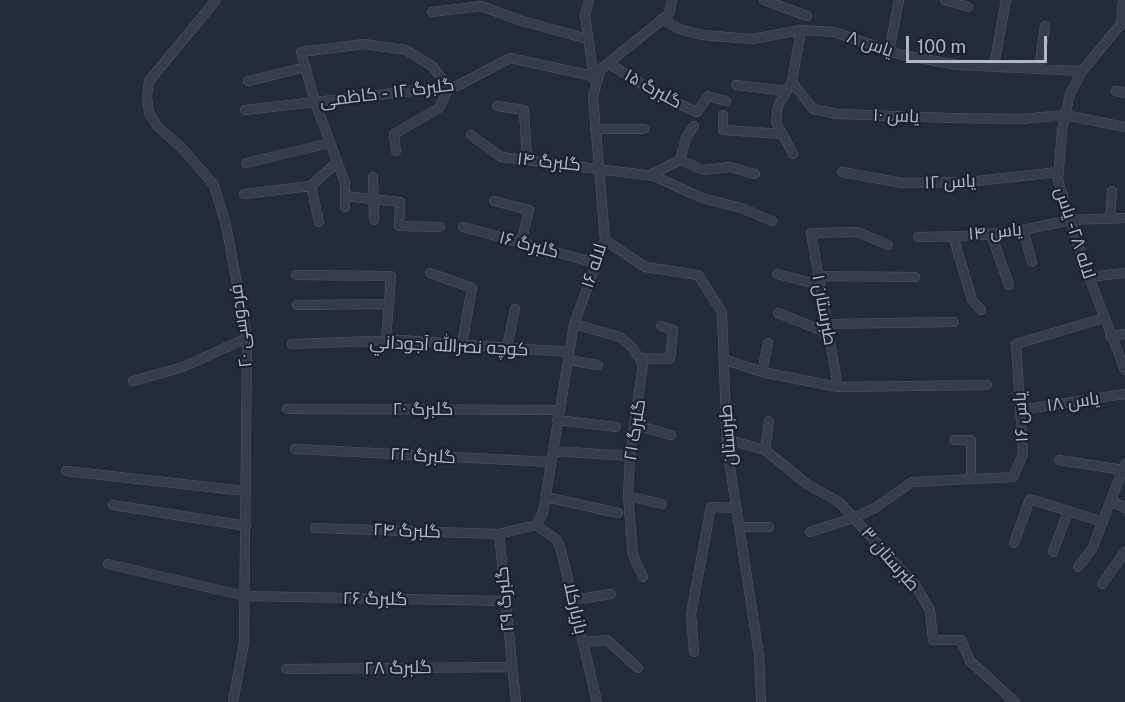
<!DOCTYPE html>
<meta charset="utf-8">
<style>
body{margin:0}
#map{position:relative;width:1125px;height:702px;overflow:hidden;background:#222b38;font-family:"Public Sans",sans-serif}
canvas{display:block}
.scale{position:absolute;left:906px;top:36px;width:141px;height:27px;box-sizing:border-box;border:3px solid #b0b8c5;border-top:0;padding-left:8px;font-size:18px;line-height:21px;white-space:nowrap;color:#b0b8c5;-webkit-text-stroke:4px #1b222d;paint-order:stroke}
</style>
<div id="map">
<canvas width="1125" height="702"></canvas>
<div class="scale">100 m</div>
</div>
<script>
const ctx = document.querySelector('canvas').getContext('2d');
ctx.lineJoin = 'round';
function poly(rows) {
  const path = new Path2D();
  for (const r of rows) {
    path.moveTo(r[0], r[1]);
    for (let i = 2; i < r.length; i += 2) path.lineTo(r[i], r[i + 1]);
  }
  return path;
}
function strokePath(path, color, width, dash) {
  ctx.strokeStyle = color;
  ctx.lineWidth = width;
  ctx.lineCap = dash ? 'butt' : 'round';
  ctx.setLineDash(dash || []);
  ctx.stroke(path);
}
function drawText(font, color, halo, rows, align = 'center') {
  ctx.font = font + ' "Public Sans",Cairo,sans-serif';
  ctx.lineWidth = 4.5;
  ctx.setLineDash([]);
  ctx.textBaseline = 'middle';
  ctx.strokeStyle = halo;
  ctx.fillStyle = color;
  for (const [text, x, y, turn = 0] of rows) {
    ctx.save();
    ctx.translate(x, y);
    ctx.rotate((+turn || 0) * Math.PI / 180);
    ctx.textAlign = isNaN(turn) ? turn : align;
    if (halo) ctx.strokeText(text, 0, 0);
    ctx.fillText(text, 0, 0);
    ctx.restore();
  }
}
const minor = poly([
 [216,0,149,81,147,97,149,113,158,127,180,146,214,185,226,225,247,338,244,643,233,702],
 [589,0,585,15,594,80],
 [764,0,807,16],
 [945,0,968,7],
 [1123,0,1121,24,1082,71,1070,94,1062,130,1058,180,1084,264,1125,370],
 [432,12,481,6,522,21,588,39],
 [662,19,679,29,702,35,752,39,801,30,834,32,902,55,958,65,1082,71],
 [801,30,792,82,813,109,837,114,951,118,1021,119,1065,115,1125,127],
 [889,51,899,0],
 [608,63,659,95,697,112,708,96,726,101],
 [994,66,1006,0],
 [1039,69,1045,26],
 [248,81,306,67],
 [792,82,778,106,776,122,793,154],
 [736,85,787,91],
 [1116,91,1125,93],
 [497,106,524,110,527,160],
 [245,110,457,86,510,58,593,76],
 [723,115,723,130,782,134],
 [595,129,644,129],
 [471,135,501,157,654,176,702,198,744,209,772,221],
 [680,160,703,170,730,167,755,174],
 [246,163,330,143],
 [842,172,902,183,968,182,1058,172],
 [650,175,680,160,686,138,694,126],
 [373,177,374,220],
 [311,186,319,222],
 [244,194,311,186,337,162],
 [345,196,400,202,399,226,440,227],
 [494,201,529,210,521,243],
 [345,207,345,183,315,102,301,52,364,44,406,50,432,66,449,87,439,108,394,134,396,151],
 [1110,219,1112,191],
 [463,227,596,263],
 [1023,230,1032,262],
 [991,234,1009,285],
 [953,236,972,300,981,310],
 [918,237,972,236,1023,230,1070,220,1125,218],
 [605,240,645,267,698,275,722,312,727,448,759,655,761,702],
 [888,245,858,232,811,233,838,387,987,385],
 [430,273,472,288,462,344],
 [777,274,820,285],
 [296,275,391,276,386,340],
 [818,276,915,277],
 [1089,277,1125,273],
 [297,305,389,304],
 [778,313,828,333],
 [574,324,620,337,631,346,643,364,630,456,628,496,633,555,643,577],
 [827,324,954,322],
 [1110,336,1125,334],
 [292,344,402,340,569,352],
 [507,348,515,309],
 [640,358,670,359,673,330,661,326],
 [723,359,762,372,838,387],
 [568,360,598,365],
 [762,372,768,343],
 [133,381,183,367,247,338],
 [287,409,559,410],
 [1020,410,1125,394],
 [557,420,616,427],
 [636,425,671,435],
 [726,439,765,450,807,484,839,502,916,586,930,610,933,640,961,640,970,661,1015,702],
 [954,440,971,440,971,479],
 [295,449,551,462],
 [765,450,769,421],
 [553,451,630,456],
 [1059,460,1123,470],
 [66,471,245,491],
 [628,496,662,504],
 [546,497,618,513],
 [1112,501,1125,508],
 [113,505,246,526],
 [536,525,543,513,574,324,605,240,593,96,601,69,669,14,672,0],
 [536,525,557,540,561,550,597,702],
 [739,527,769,527],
 [315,528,499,534],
 [810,532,853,518,875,508,912,482,1013,477,1023,454,1016,344,1104,318],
 [1014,543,1030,499,1103,522],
 [1053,552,1068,511],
 [108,564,245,596,505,601],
 [1078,567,1092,549,1125,464],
 [1102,584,1125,552],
 [573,600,611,594],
 [583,642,607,640,638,668],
 [694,652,691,614,711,507,736,508],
 [286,669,511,667],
 [516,702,499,534,536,525]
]);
strokePath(minor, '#505863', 10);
strokePath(minor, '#353d48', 9);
drawText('18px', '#b0b8c5', '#1b222d', [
 ["یاس ۸",870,44,19],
 ["گلبرگ ۱۵",653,89,29],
 ["گلبرگ ۱۲ - کاظمی",387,93,-7],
 ["یاس ۱۰",896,116,2],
 ["گلبرگ ۱۴",549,162,6],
 ["یاس ۱۲",950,182,-2],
 ["یاس ۱۴",995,232,-5],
 ["لاله ۲۸- یاس",1075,233,72],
 ["گلبرگ ۱۶",529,245,15],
 ["لاله ۱۶",594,266,-72],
 ["طبرستان ۱",824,310,80],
 ["فردوسی ۲۰",241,326,-97],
 ["كوچه نصرالله آجوداني",449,346,3],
 ["یاس ۱۸",1073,402,-8],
 ["گلبرگ ۲۰",423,409],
 ["یاس ۱۶",1021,417,-93],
 ["گلبرگ ۲۱",635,430,-81],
 ["طبرستان",728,435,-94],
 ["گلبرگ ۲۲",423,456,3],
 ["گلبرگ ۲۴",407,531,2],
 ["طبرستان ۳",890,559,49],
 ["گلبرگ ۲۶",375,599,1],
 ["گلبرگ ۲۹",505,599,-95],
 ["بازیارکلا",575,608,77],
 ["گلبرگ ۲۸",398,668,-1]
]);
</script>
